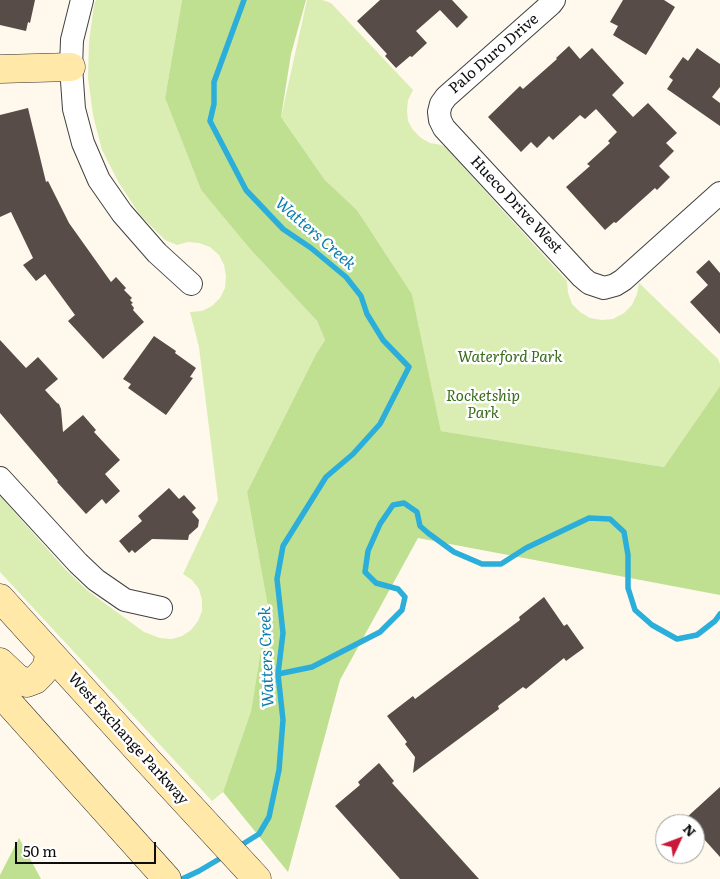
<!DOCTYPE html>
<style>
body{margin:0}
#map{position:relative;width:720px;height:879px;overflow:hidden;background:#fff9ed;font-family:Literata,serif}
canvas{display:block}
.north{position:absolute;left:655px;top:814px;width:50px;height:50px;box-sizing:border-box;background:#fff;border:1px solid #9e9e9e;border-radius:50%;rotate:47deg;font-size:14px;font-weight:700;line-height:20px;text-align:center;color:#0d0d0d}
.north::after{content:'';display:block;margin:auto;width:18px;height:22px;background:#ca183b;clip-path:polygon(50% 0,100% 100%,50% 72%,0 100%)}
.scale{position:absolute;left:15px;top:842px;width:141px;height:22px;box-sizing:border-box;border:2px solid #0d0d0d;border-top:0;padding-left:6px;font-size:15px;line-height:18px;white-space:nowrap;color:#0d0d0d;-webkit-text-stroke:4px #fff;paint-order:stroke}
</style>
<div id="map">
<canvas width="720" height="879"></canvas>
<div class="north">N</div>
<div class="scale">50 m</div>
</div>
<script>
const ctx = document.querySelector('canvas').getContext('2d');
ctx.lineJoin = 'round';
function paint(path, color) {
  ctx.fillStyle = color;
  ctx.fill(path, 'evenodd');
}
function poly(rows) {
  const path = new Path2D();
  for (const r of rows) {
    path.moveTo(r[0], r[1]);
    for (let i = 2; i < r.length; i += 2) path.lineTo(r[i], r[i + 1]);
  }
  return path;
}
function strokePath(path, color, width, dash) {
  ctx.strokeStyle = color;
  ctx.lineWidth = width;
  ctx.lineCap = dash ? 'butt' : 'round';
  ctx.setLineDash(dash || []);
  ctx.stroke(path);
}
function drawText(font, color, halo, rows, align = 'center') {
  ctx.font = font + ' Literata,serif';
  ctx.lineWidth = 5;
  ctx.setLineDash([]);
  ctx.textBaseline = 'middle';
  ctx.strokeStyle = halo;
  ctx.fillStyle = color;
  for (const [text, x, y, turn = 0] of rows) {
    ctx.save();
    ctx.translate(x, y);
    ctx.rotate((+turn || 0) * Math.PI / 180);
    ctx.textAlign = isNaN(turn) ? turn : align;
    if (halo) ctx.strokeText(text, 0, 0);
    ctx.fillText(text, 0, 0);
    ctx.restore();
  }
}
paint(poly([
 [96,0,182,0,165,98,201,190,250,249,317,321,325,340,316,354,247,492,268,607,251,711,223,792,212,801,0,572,0,496,66,570,88,591,144,632,160,638,172,639,182,636,191,630,198,621,202,611,202,600,199,589,192,580,183,574,218,500,199,347,190,312,202,311,212,306,220,298,225,288,226,276,224,265,219,255,210,247,199,243,188,242,177,245,165,240,140,215,119,183,102,150,93,115,88,78,89,42,94,5],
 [307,0,322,0,331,3,413,90,408,100,407,110,408,121,413,130,421,138,430,143,441,145,445,147,567,281,568,293,572,304,580,312,590,318,602,320,613,319,624,313,632,305,637,294,639,283,718,359,720,364,720,386,664,467,441,431,412,294,357,210,325,180,281,117]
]), '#daedb3');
paint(poly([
 [182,0,306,0,291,54,281,117,325,180,357,210,412,294,441,431,664,467,720,386,720,595,418,538,340,680,288,872,223,792,251,711,268,607,247,492,316,354,325,340,317,321,250,249,201,190,165,98],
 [19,838,41,879,0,879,0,875]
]), '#c0e091');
strokePath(poly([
 [278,674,312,667,380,632,402,610,405,597,398,589,376,583,365,572,368,551,380,524,393,505,404,503,417,512,420,526,428,533,454,552,482,564,501,564,526,548,589,518,610,519,624,532,628,555,628,588,635,610,652,625,677,639,697,635,715,621,720,614],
 [238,847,259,834,269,817,279,770,283,720,278,674,283,633,277,579,283,546,326,477,353,454,380,424,409,367,383,340,367,314,361,296,346,277,311,248,283,229,246,190,210,121,214,104,214,82,244,0],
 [182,879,199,871,226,855]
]), '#2caeda', 5.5);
paint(poly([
 [0,0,35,0,30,23,28,22,26,31,0,25],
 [380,0,452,0,468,17,457,28,440,10,416,31,427,43,412,57,410,56,396,68,385,56,387,54,357,21],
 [623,0,664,0,675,7,646,55,613,35,618,26,610,22],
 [569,46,580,59,592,48,624,83,612,95,633,117,648,103,677,133,666,143,674,151,659,166,670,177,657,190,655,188,616,223,614,222,605,230,566,187,590,166,587,164,610,143,608,141,617,132,596,109,585,119,580,115,553,140,549,136,537,148,531,142,521,152,488,117,520,86,523,89,557,59,556,58],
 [697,48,720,64,720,87,712,97,720,103,720,126,667,89,673,80,669,77,683,57,688,61],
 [28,108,46,182,48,181,69,223,111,282,116,277,126,288,124,290,132,298,130,300,133,303,131,304,134,308,133,310,144,322,103,359,68,321,75,315,45,274,36,281,23,265,33,258,11,212,0,217,0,115],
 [709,260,720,273,720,334,690,302,708,285,696,272],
 [154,336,176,351,175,353,196,368,190,377,193,378,166,415,128,388,131,384,123,379],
 [0,340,26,368,38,357,58,379,45,390,57,403,59,404,61,409,63,432,83,415,96,430,94,432,120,460,105,474,120,491,106,504,102,499,86,514,57,482,58,481,0,413],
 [169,488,179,499,184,495,196,508,192,512,199,520,198,527,189,535,188,540,152,539,135,553,132,550,129,553,119,541,142,521,138,516],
 [544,597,564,626,567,624,584,648,566,661,564,658,526,689,523,687,498,706,499,709,413,773,415,757,405,744,407,742,387,716,413,696,415,699,520,620,519,617],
 [379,763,394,781,392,783,479,879,400,879,335,806,360,785,358,782],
 [720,787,720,857,695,829,695,824,691,824,686,818]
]), '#574c48');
const street = poly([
 [82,0,72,40,71,67,74,109,83,143,99,180,122,213,157,253,191,284],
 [554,0,551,4,446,97,441,104,439,112,440,120,444,128,582,277,589,283,604,288,615,285,623,280,720,193],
 [0,478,78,563,96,580,125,600,161,608]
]);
const secondary = poly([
 [0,69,71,67],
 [0,598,149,762,257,879],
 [0,662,17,678,27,683,35,680,41,674,46,668,50,653],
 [0,693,167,879]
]);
strokePath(street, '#404040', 24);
strokePath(secondary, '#2f2f2f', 29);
strokePath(street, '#fff', 22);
strokePath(secondary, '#ffe8a8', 28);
drawText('15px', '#0d0d0d', '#fff', [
 ["Palo Duro Drive",494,54,-41],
 ["Hueco Drive West",516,205,47],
 ["West Exchange Parkway",128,739,48]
]);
drawText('italic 15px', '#356b17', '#fff', [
 ["Waterford Park",510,358],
 ["Rocketship",483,397],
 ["Park",483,414]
]);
drawText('italic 16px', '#0b7dab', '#fff', [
 ["Watters Creek",315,234,41],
 ["Watters Creek",267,657,-92]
]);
</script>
